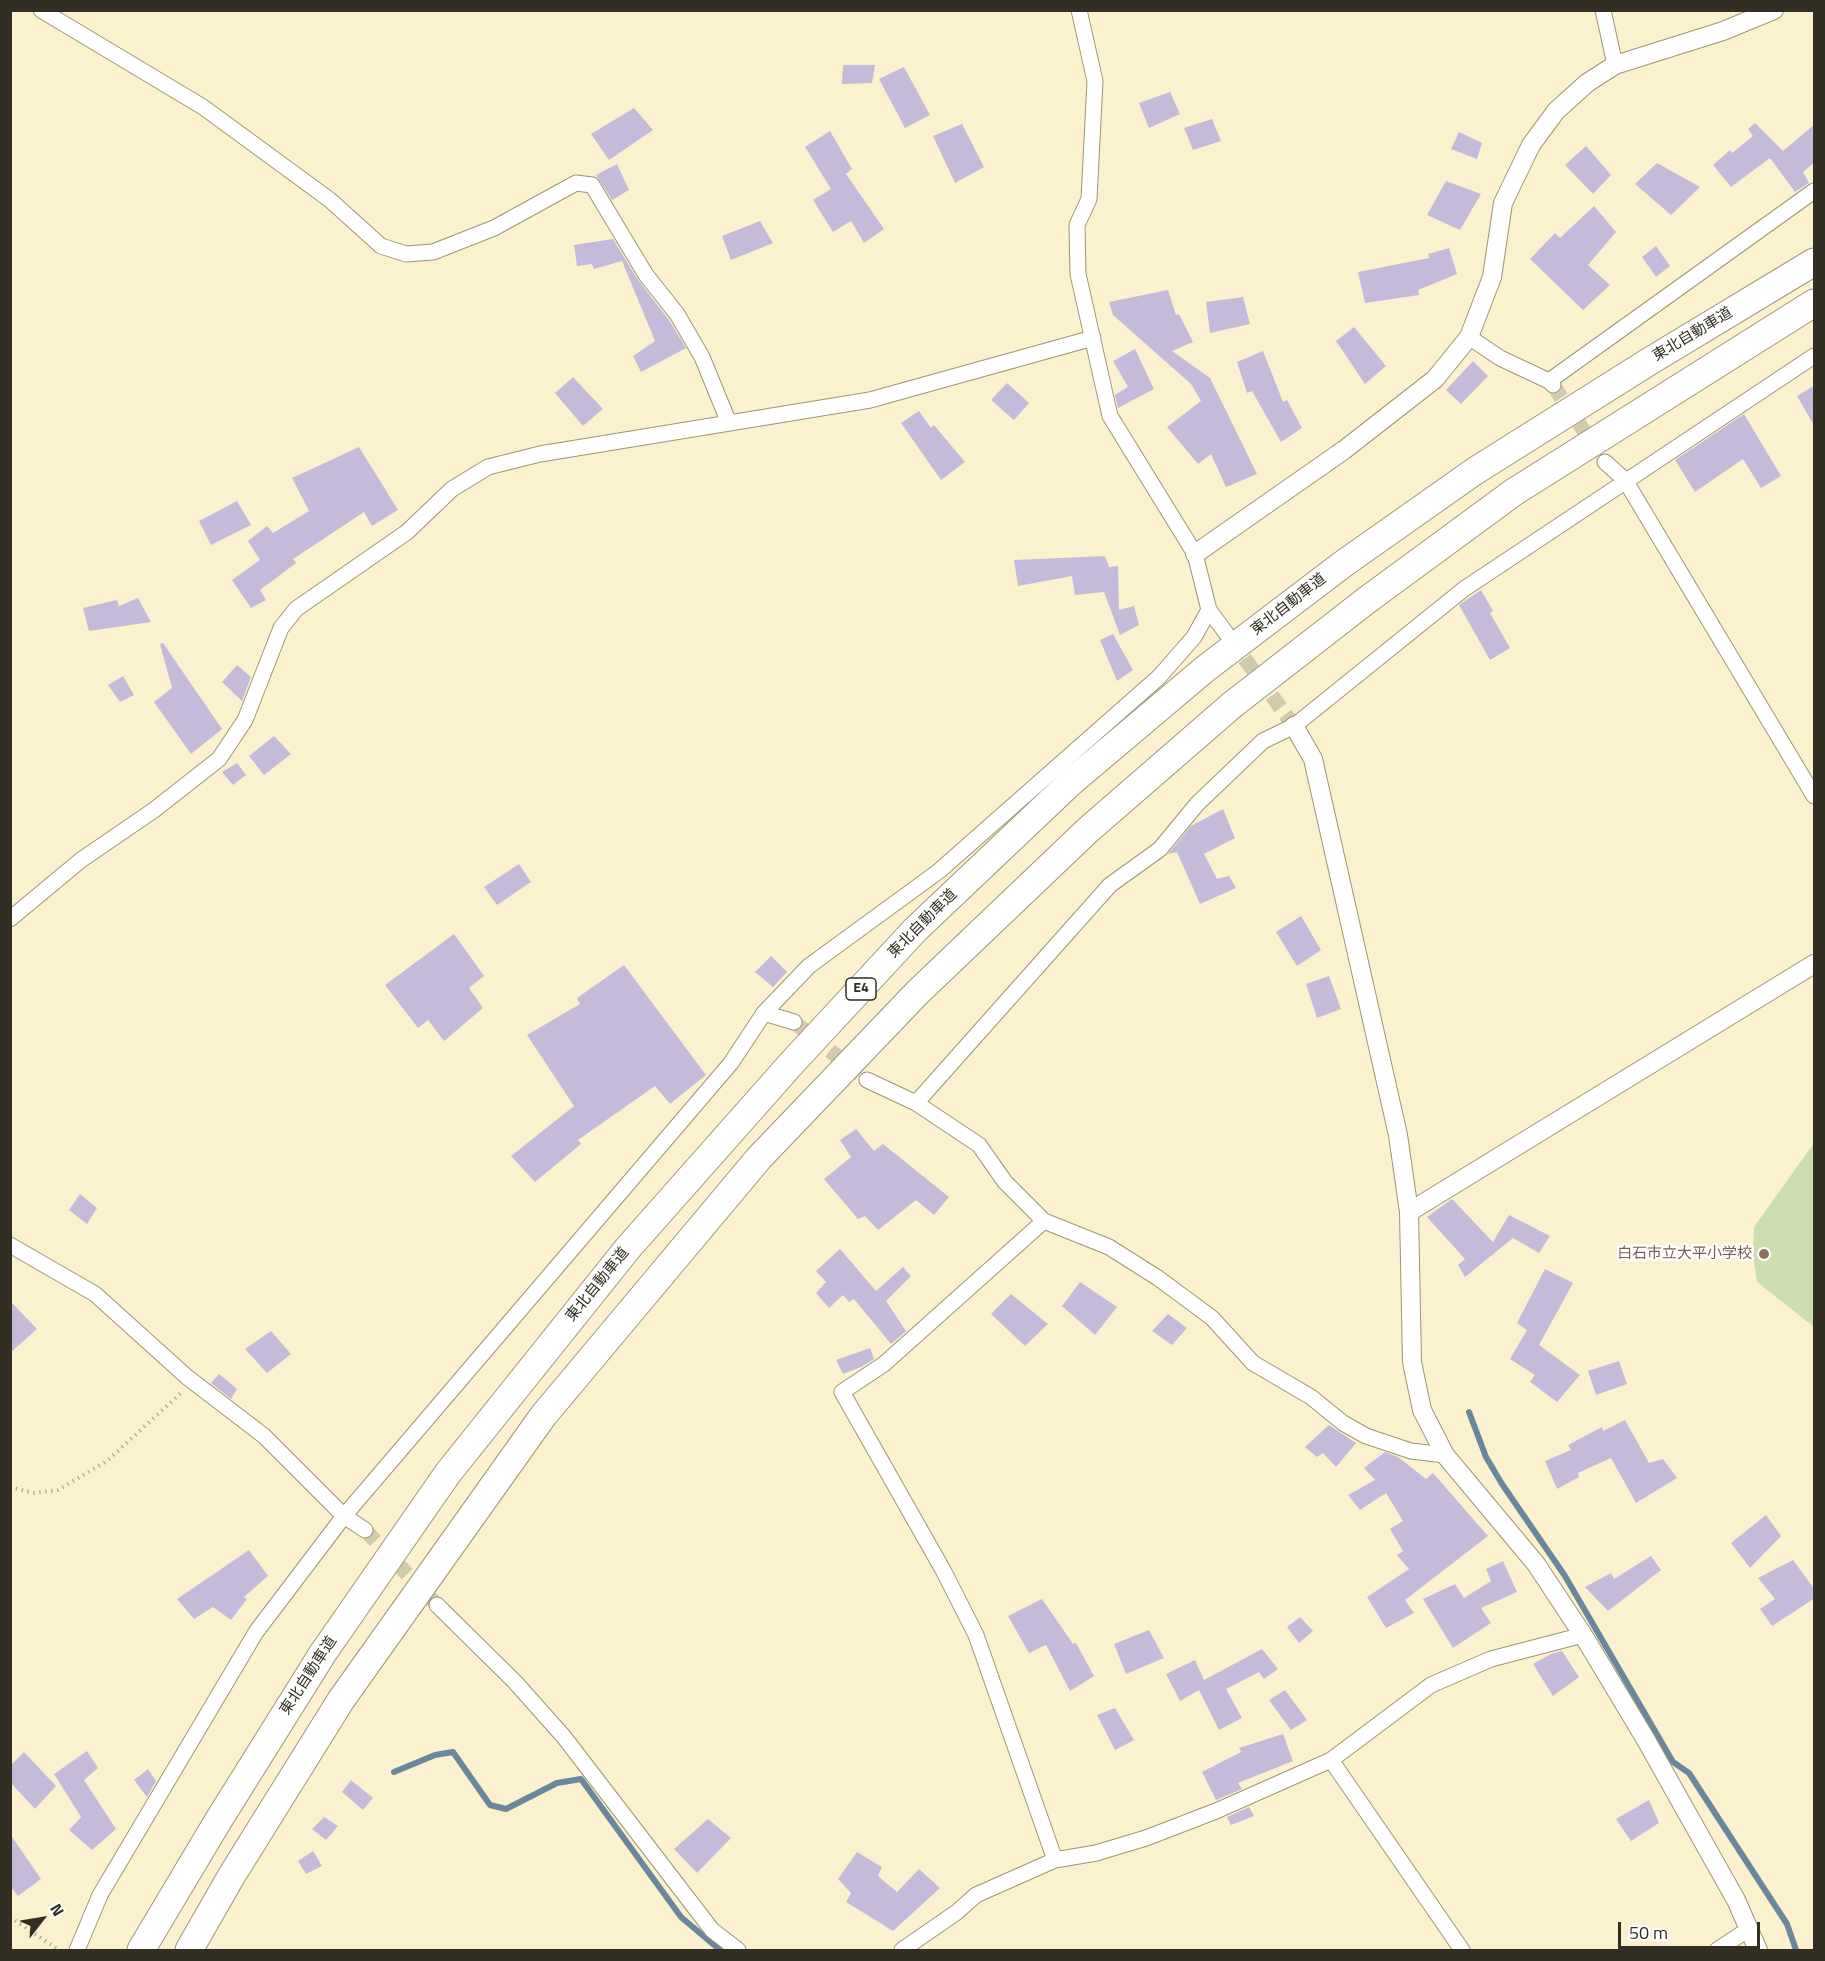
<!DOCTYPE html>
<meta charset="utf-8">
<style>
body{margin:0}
#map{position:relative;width:1825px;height:1961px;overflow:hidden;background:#fbf1cf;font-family:"Titillium Web",sans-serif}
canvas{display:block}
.frame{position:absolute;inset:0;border:12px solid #322e21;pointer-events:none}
.north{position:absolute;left:12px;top:1889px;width:60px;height:60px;-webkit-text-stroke:4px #fff;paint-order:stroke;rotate:59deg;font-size:16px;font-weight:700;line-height:24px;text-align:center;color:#322e21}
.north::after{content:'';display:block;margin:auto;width:21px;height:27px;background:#322e21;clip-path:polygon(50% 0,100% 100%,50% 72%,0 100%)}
.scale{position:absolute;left:1618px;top:1922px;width:142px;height:27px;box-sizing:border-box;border:3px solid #322e21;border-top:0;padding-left:8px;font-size:18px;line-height:21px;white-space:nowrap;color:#322e21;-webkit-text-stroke:4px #fff;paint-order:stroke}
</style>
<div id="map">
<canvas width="1825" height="1961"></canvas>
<div class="frame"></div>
<div class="north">N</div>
<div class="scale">50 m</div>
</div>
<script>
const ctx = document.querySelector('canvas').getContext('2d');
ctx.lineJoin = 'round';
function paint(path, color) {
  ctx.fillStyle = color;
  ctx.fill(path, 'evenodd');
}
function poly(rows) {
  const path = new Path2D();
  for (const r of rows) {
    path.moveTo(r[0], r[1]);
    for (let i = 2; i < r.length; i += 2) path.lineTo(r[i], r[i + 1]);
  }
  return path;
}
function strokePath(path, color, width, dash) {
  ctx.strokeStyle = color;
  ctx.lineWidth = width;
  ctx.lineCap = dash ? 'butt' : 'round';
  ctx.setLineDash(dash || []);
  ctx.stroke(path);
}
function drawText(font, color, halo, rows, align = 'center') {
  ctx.font = font + ' "Titillium Web","Noto Sans JP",sans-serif';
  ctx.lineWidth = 5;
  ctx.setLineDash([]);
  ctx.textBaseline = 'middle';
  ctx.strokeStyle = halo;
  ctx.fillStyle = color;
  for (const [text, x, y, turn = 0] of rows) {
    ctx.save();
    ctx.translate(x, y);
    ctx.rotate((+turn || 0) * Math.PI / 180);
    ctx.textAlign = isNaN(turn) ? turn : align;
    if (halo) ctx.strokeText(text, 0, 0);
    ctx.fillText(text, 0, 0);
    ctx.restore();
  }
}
paint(poly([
 [1814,1143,1814,1327,1757,1282,1753,1255,1754,1227]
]), '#ccddaf');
strokePath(poly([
 [1469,1412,1486,1457,1502,1484,1565,1576,1673,1762,1689,1773,1787,1924,1796,1950],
 [394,1772,435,1755,453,1752,490,1805,506,1809,557,1783,581,1779,681,1917,720,1950]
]), '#6b879c', 6);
paint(poly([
 [843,65,875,65,872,83,842,84],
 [904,67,930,115,905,128,879,79],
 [1170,92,1180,114,1149,128,1139,103],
 [634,108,653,130,609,160,591,134],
 [1212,119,1221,141,1193,150,1184,128],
 [1755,123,1783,151,1815,124,1815,162,1803,172,1809,183,1795,192,1770,158,1731,187,1713,165,1730,150,1732,153,1753,136,1748,129],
 [962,124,984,167,955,183,933,136],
 [830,131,852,169,846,174,884,229,864,243,851,221,833,232,813,200,831,189,805,147],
 [1459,132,1482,143,1477,159,1451,149],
 [1586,146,1611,175,1593,194,1565,165],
 [1657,163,1700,187,1671,215,1635,184],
 [617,164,629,190,612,200,596,175],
 [1446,181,1481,194,1460,230,1427,215],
 [1594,206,1616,232,1588,265,1610,285,1583,310,1530,259,1555,233,1560,238],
 [760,221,773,243,731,260,722,236],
 [613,239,638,280,669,320,686,348,641,372,633,356,655,341,622,261,594,269,592,264,577,266,574,245],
 [1656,246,1670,266,1656,277,1642,257],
 [1449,248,1457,274,1418,290,1419,295,1365,303,1358,272,1429,258,1428,254],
 [1168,290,1176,315,1179,314,1193,342,1172,351,1210,378,1257,474,1226,487,1211,454,1198,464,1167,427,1201,401,1191,384,1113,315,1109,302],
 [1243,297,1250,324,1210,333,1206,302],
 [1354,327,1386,366,1365,384,1336,341],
 [1135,349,1154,389,1118,408,1115,395,1128,387,1113,361],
 [1263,351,1283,402,1287,400,1302,428,1281,442,1252,391,1247,393,1237,362],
 [1473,361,1488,376,1461,404,1446,390],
 [573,377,603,409,583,426,555,393],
 [1007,383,1029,403,1014,420,991,400],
 [1815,385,1815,427,1797,396],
 [919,411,931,428,934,425,965,462,941,480,901,423],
 [1744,414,1781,476,1761,488,1743,459,1695,492,1675,460],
 [359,447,398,510,372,526,364,512,293,559,296,563,260,590,266,600,251,608,232,580,260,560,248,541,267,526,273,533,309,511,292,478],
 [237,501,251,525,211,545,199,521],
 [1105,556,1109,567,1118,566,1119,610,1134,606,1139,625,1120,635,1104,592,1075,595,1072,576,1018,586,1014,560],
 [1481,590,1493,611,1490,613,1510,648,1490,660,1459,605],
 [138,598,151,622,89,631,83,608,117,600,119,606],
 [1113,634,1133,670,1117,681,1100,640],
 [163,643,222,729,191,754,154,702,172,688,160,644],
 [237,665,251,677,242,701,222,682],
 [123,676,134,695,120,702,108,685],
 [274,736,291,754,264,775,249,756],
 [237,763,246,775,233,785,222,772],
 [1223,809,1235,838,1204,854,1217,879,1229,876,1236,888,1200,904,1177,852,1168,854,1191,826],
 [519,864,531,882,497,905,484,887],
 [1301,916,1321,950,1297,966,1276,932],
 [454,934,484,976,469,988,483,1008,444,1041,428,1020,418,1028,385,985],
 [771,956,787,972,773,987,755,972],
 [624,965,706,1075,670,1104,655,1086,578,1140,581,1144,535,1182,511,1156,574,1106,527,1035,580,1004,577,998],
 [1329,976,1341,1009,1317,1018,1306,984],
 [856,1129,874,1151,883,1144,949,1197,934,1215,916,1200,878,1230,865,1216,858,1219,824,1179,851,1157,840,1140],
 [80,1194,97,1208,87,1224,69,1210],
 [1452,1199,1493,1242,1509,1215,1550,1236,1539,1253,1513,1238,1465,1277,1458,1265,1465,1259,1427,1217],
 [840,1249,876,1291,903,1267,911,1276,886,1301,906,1331,891,1344,854,1299,849,1302,843,1295,829,1308,816,1293,826,1282,816,1271],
 [1545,1269,1573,1283,1539,1345,1580,1375,1557,1402,1530,1382,1535,1375,1510,1359,1527,1330,1517,1323],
 [1080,1282,1117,1307,1095,1335,1062,1306],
 [1011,1294,1048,1324,1025,1346,991,1314],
 [10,1301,37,1329,10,1353],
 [1168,1314,1187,1328,1172,1345,1152,1331],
 [271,1331,291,1354,267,1373,245,1349],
 [870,1348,874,1359,861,1367,843,1374,836,1360],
 [1619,1361,1627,1384,1596,1395,1588,1371],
 [219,1374,237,1389,231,1399,211,1383],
 [1625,1420,1649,1463,1663,1459,1677,1478,1636,1503,1611,1458,1578,1473,1579,1477,1557,1489,1545,1461,1571,1450,1568,1445,1602,1427,1603,1431],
 [1329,1425,1356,1443,1336,1467,1323,1453,1317,1457,1305,1447],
 [1385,1452,1398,1457,1426,1479,1433,1473,1488,1536,1405,1600,1414,1613,1386,1628,1367,1597,1409,1569,1397,1555,1403,1551,1390,1529,1403,1521,1386,1493,1360,1510,1348,1495,1375,1480,1364,1468],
 [1766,1515,1781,1536,1750,1568,1731,1543],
 [249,1550,268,1576,244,1597,247,1599,231,1620,213,1607,194,1619,177,1599],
 [1651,1556,1661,1570,1608,1611,1585,1587,1611,1573,1614,1579],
 [1793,1560,1815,1590,1815,1598,1772,1626,1760,1609,1775,1599,1758,1578],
 [1503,1561,1517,1592,1481,1608,1491,1623,1453,1648,1423,1599,1455,1584,1464,1598,1491,1581,1486,1569],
 [1042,1599,1073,1644,1076,1643,1094,1676,1070,1691,1046,1645,1029,1653,1008,1616],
 [1300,1617,1313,1631,1299,1643,1287,1627],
 [1149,1630,1164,1658,1126,1674,1114,1644],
 [1262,1649,1278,1669,1264,1679,1259,1672,1226,1689,1242,1718,1219,1730,1199,1690,1180,1701,1166,1674,1195,1660,1204,1680],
 [1562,1651,1579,1677,1553,1696,1533,1664,1551,1654],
 [1285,1690,1307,1720,1291,1730,1269,1700],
 [1115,1708,1134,1740,1115,1750,1097,1715],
 [1283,1734,1293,1761,1238,1783,1242,1789,1216,1800,1202,1772,1241,1752,1239,1748],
 [87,1751,98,1768,84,1780,116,1829,92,1850,69,1830,81,1817,54,1774],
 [24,1752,56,1786,35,1809,10,1782,10,1766],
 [148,1769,156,1781,147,1797,134,1780],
 [351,1780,373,1798,363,1810,342,1792],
 [1649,1800,1659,1823,1631,1841,1616,1819],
 [1249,1807,1254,1816,1231,1825,1227,1817],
 [324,1817,338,1826,326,1840,312,1829],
 [708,1819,731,1838,697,1873,674,1849],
 [10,1834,41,1879,18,1896,10,1886],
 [313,1851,322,1866,306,1874,298,1861],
 [857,1852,882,1867,878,1876,897,1892,919,1869,940,1888,893,1931,846,1902,851,1893,838,1879]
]), '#c6bada');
strokePath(poly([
 [1553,385,1605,462],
 [1231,640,1294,726],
 [794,1022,867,1080],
 [365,1530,437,1605]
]), '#d3caac', 15, [15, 8]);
const minor = poly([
 [41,10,203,107,330,200,381,246,406,254,433,252,494,228,576,183,592,185,646,275,677,314,702,357,729,423],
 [1079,10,1095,81,1089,199,1077,225,1078,274,1110,416,1195,554,1209,610,1226,633],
 [1603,10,1615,65],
 [1469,337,1500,358,1549,381],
 [1553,385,1549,381,1814,191],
 [1605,462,1625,480,1814,796],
 [10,919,81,860,154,810,219,759,245,720,281,628,296,609,407,532,452,489,488,467,540,454,870,400,1093,338],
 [764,1013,794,1022],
 [867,1080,916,1103,979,1145,1005,1182,1044,1221,1109,1247,1158,1278,1212,1318,1253,1363,1311,1397,1343,1423,1366,1436,1411,1451,1445,1455],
 [916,1103,1110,885,1160,849,1197,804,1263,741,1294,726,1464,589,1814,356],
 [1044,1221,884,1364,842,1392,943,1570,976,1635,1055,1860],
 [10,1245,95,1294,187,1377,264,1436,344,1516,365,1530],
 [437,1605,515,1682,564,1737,712,1930,738,1950],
 [1331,1760,1462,1950],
 [77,1950,100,1895,256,1632,344,1516,731,1063,764,1013,809,966,939,871,1159,677,1194,637,1209,610],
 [902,1950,957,1912,976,1895,1055,1860,1096,1853,1146,1838,1216,1811,1331,1760,1431,1685,1491,1659,1583,1635],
 [1717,1950,1749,1929]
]);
const tertiary = poly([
 [1195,554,1344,450,1435,379,1469,337,1492,277,1503,203,1531,145,1556,111,1587,83,1615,65,1723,31,1774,10],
 [1294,726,1313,759,1398,1135,1409,1212,1412,1362,1422,1410,1445,1455,1536,1564,1583,1635,1646,1740,1736,1900,1758,1950],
 [1409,1212,1814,964]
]);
const motorway = poly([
 [141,1950,218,1821,323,1653,448,1473,628,1248,790,1065,915,930,1070,783,1205,669,1343,564,1475,471,1650,361,1814,262],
 [189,1950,232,1875,341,1700,543,1416,759,1158,918,992,1088,830,1232,705,1367,600,1514,492,1814,303]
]);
strokePath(minor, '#9e9575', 17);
strokePath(tertiary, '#9e9575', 20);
strokePath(motorway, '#9e9575', 29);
strokePath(poly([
 [10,1487,33,1493,58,1490,107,1461,182,1392],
 [10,1917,59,1950]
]), '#b7af94', 4, [1.5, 4.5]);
strokePath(minor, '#fff', 15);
strokePath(tertiary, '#fff', 18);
strokePath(motorway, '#fff', 27);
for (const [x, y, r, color] of [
 [1764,1254,6,"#8d6e63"]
]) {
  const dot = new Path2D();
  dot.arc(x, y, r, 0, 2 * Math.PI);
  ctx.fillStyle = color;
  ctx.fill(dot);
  strokePath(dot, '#fff', 2);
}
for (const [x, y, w] of [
 [861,989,30]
]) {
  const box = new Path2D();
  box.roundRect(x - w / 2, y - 11, w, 22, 4.5);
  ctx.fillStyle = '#fff';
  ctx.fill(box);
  strokePath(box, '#322e21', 1.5);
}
drawText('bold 14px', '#322e21', null, [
 ["E4",861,989]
]);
drawText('15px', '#322e21', '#fff', [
 ["東北自動車道",1693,335,-31],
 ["東北自動車道",1289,605,-38],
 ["東北自動車道",923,924,-45],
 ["東北自動車道",598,1285,-51],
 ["東北自動車道",309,1676,-57]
]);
drawText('15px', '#785e54', '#fff', [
 ["白石市立大平小学校",1752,1254]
], 'right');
</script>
